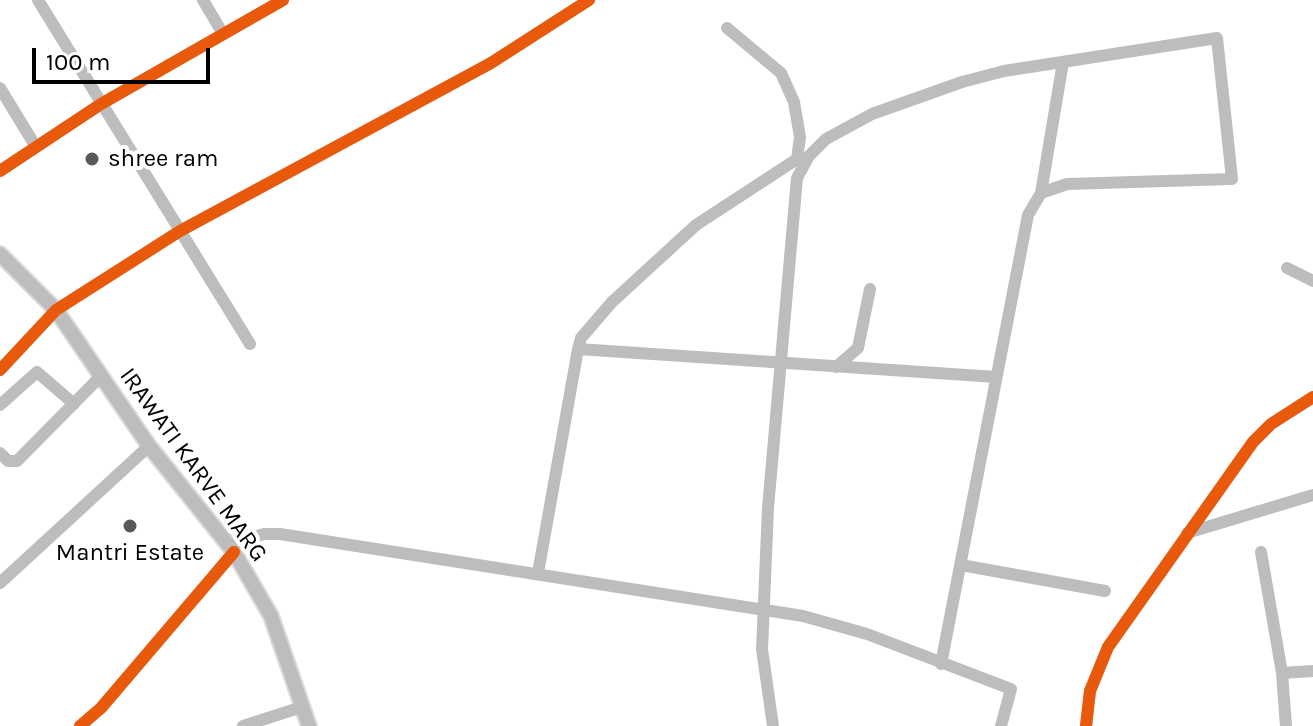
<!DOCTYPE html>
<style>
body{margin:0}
#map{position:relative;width:1313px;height:726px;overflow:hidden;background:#fff;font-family:Karla,sans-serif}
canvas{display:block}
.scale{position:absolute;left:32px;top:48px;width:178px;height:36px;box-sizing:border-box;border:4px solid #000;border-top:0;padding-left:10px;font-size:24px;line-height:28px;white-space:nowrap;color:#000;-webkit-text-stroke:6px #fff;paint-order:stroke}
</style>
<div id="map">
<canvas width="1313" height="726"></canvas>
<div class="scale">100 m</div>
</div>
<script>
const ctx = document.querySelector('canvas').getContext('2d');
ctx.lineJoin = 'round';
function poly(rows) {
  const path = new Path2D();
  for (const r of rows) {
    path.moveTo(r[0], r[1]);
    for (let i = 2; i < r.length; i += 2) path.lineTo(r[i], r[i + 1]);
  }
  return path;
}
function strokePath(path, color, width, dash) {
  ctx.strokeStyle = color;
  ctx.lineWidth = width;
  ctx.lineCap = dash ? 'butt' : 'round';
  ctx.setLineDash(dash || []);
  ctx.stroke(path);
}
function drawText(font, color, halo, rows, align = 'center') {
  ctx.font = font + ' Karla,sans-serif';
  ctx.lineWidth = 8;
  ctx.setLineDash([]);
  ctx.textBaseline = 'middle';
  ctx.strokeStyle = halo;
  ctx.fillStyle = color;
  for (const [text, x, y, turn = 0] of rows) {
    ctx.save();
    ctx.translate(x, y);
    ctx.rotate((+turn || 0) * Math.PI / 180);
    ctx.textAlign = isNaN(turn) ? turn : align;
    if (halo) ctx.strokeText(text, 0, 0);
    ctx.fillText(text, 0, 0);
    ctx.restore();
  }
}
const major = poly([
 [0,254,56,310,149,446,234,552,271,616,309,726]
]);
strokePath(major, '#dbdbdb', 18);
strokePath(poly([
 [38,0,250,344],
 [203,0,223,34],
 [0,88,36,147],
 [0,171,101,104,283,0],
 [1041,193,1063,62],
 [1287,268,1313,281],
 [578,349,581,338,612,302,696,225,797,159,800,137,794,102,781,73,727,28],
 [836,367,858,348,870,289],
 [0,370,56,310,180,231,491,63,589,0],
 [0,405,37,372,74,404],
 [0,453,8,461,17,461,101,376],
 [1187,533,1313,495],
 [229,545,264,534,280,534,803,616,867,634,1011,689,1001,726],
 [1261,552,1282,673,1286,726],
 [961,565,1105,591],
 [538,573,578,349,996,377],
 [0,583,149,446],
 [1282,673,1313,671],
 [80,726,101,708,234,552],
 [243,726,302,707],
 [773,726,762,649,768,508,797,178,809,156,826,139,872,114,962,82,1004,71,1217,38,1232,179,1067,184,1041,193,1028,215,941,664],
 [1086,726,1090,691,1108,647,1253,442,1271,424,1313,397]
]), '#bdbdbd', 12);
strokePath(major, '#bdbdbd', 14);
strokePath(poly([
 [0,171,101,104,283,0],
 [0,370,56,310,180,231,491,63,589,0],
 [80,726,101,708,234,552],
 [1086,726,1090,691,1108,647,1253,442,1271,424,1313,397]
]), '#e8590c', 12);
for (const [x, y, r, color] of [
 [92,159,8,"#595959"],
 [130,526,8,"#595959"]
]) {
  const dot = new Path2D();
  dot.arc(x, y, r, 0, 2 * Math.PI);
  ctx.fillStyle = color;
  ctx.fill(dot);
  strokePath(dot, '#fff', 3);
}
drawText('24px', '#000', '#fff', [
 ["shree ram",108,159],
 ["Mantri Estate",130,553,"center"]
], 'left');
drawText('24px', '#000', '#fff', [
 ["IRAWATI KARVE MARG",193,465,54]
]);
</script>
